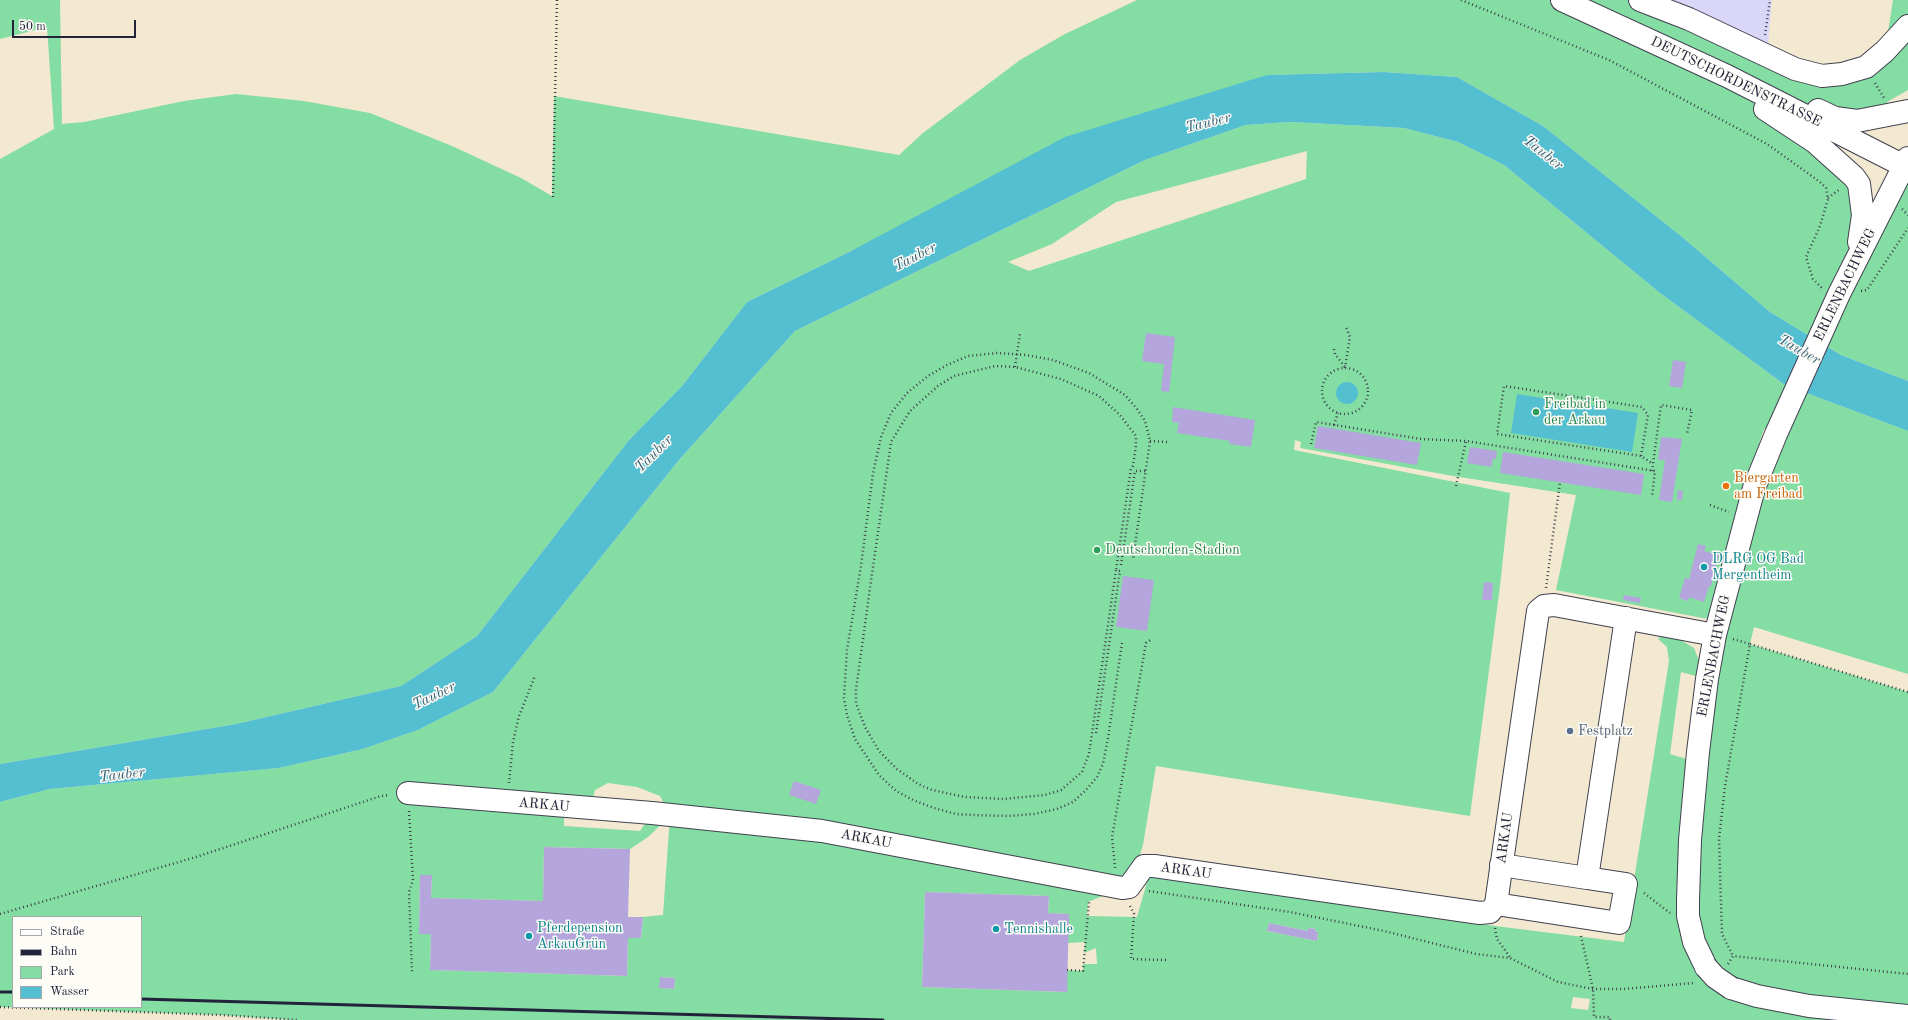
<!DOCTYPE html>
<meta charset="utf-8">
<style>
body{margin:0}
#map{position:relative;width:1908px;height:1020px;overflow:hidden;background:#f2e9d0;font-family:"Old Standard TT",serif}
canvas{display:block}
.legend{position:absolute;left:12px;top:916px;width:130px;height:92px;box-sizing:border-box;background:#fdfcf7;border:1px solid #a5a5ac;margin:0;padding:5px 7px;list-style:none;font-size:12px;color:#22223b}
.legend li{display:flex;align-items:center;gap:8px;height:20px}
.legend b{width:20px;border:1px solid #a5a5ac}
.scale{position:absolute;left:12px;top:20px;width:124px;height:18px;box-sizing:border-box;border:2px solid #22223b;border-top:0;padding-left:5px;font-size:12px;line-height:14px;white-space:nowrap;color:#22223b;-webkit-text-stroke:3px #fdfcf7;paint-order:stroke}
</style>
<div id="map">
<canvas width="1908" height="1020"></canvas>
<ul class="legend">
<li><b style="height:5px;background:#fff"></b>Straße</li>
<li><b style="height:5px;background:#22223b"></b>Bahn</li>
<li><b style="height:11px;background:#84dda2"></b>Park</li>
<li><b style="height:11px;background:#55bfd2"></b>Wasser</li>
</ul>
<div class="scale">50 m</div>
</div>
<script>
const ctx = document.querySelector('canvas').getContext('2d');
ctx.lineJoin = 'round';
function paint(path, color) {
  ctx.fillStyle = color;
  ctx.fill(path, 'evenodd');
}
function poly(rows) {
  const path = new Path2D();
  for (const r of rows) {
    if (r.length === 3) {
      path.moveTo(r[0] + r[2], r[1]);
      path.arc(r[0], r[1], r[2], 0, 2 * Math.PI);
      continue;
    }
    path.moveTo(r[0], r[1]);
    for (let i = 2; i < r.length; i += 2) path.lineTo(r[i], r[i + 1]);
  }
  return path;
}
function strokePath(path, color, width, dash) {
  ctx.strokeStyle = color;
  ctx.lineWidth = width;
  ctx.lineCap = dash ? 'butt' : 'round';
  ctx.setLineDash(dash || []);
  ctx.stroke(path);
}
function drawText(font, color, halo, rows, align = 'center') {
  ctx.font = font + ' "Old Standard TT",serif';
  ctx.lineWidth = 3;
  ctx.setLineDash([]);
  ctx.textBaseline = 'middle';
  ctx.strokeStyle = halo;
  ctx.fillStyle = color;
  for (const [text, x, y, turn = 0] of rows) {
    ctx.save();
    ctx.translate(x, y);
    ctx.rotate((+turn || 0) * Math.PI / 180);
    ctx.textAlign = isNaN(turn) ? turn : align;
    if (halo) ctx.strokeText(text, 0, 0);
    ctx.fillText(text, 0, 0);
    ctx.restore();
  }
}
paint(poly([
 [1654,0,1772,0,1768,43,1767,43]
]), '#dad6f7');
paint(poly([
 [0,0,60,0,62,124,84,122,184,101,236,94,304,101,370,113,452,146,521,178,552,196,554,96,899,155,923,133,1020,60,1065,34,1137,0,1640,0,1822,76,1885,51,1893,0,1908,0,1908,90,1887,102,1892,114,1835,118,1770,89,1854,177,1863,215,1908,168,1908,381,1841,355,1770,312,1681,236,1543,126,1457,77,1384,72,1267,75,851,251,747,302,682,386,629,440,477,636,401,686,236,724,0,764,0,159,54,129,47,27,0,39],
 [1290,122,1404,128,1458,142,1504,165,1660,293,1785,385,1908,431,1908,674,1754,627,1750,644,1908,692,1908,1020,292,1020,221,1015,0,1007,0,802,50,789,279,768,363,749,418,730,493,692,679,460,795,331,1145,160,1246,125],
 [1307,151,1306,179,1029,271,1008,262,1052,244,1116,202],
 [1764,429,1776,434,1706,678,1694,648,1677,638,1661,636,1658,639,1667,647,1669,661,1624,942,1495,926,1307,897,1149,875,1137,917,1087,916,1088,902,1122,888,1136,867,1143,845,1156,766,1470,816,1500,586,1510,493,1294,450,1295,440,1301,442,1300,448,1453,476,1576,495,1556,590,1708,619,1753,461],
 [1681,672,1707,679,1696,762,1670,754],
 [608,783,637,787,660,796,670,815,652,813,640,831,564,826,564,807,592,802,595,790],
 [670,816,663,915,643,917,641,938,628,938,627,976,430,970,431,934,419,934,420,875,432,875,431,898,543,901,544,847,630,849,648,837],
 [925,892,1049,896,1048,913,1069,914,1068,943,1085,942,1084,953,1096,948,1097,964,1083,964,1083,971,1067,970,1066,992,922,987],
 [13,917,141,917,141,1007,13,1007],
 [1269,923,1308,931,1308,928,1316,929,1315,932,1318,932,1317,941,1267,931],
 [660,977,675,978,674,989,660,988],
 [1573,997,1590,999,1588,1010,1571,1008]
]), '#84dda2');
paint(poly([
 [1384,72,1457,77,1543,126,1681,236,1770,312,1841,355,1908,381,1908,431,1785,385,1660,293,1504,165,1458,142,1404,128,1290,122,1246,125,1145,160,795,331,679,460,493,692,418,730,363,749,279,768,50,789,0,802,0,764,236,724,401,686,477,636,629,440,682,386,747,302,851,251,1065,137,1267,75],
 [1347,393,11],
 [1517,394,1638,413,1632,452,1511,433]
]), '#55bfd2');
paint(poly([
 [1146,333,1175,337,1169,392,1161,391,1164,364,1142,361],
 [1673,360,1686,362,1682,388,1669,386],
 [1173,407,1255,420,1251,447,1229,444,1230,441,1177,433,1179,423,1172,422],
 [1318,426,1421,443,1417,465,1314,448],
 [1661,437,1682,439,1672,502,1659,500,1665,460,1658,460],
 [1470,447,1497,451,1496,459,1493,459,1491,467,1467,463],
 [1503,452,1644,474,1641,495,1500,473],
 [1678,490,1683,491,1682,500,1677,500],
 [1698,544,1706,546,1704,551,1719,555,1711,586,1709,586,1704,602,1689,597,1688,601,1679,598,1685,578,1689,579],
 [1123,576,1154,580,1147,631,1116,627],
 [1484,582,1493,583,1492,600,1482,600],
 [1624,595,1641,598,1640,603,1623,600],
 [794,781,821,790,816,804,789,795],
 [544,847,630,849,628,917,643,917,641,938,628,938,627,976,430,970,431,934,419,934,420,875,432,875,431,898,543,901],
 [925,892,1049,896,1048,913,1069,914,1067,992,922,987],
 [1269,923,1308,931,1308,928,1316,929,1315,932,1318,932,1317,941,1267,931],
 [660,977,675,978,674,989,659,988]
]), '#b4a5dd');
const minor = poly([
 [1562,0,1727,76,1908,168],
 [1640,0,1689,19,1795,69,1822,76,1842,74,1866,67,1885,51,1908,26],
 [1765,109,1815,142,1854,177,1859,184,1863,215,1859,242],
 [1818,110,1835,118,1857,121,1908,111],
 [408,793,652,813,822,831,1122,888,1129,887,1144,866,1154,866,1480,913,1490,912,1496,904,1538,611,1544,606,1554,605,1715,635],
 [1501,865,1587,878],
 [1496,904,1619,923,1626,884,1587,878,1626,618],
 [1706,967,1694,942,1688,916,1688,900,1690,840,1698,752,1707,679,1715,635,1754,488,1776,434,1839,294,1908,158],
 [1731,988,1757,996,1809,1006,1908,1016]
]);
strokePath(minor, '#414051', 24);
strokePath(poly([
 [1461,0,1609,60,1767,144,1820,182,1826,188,1828,199,1820,226,1806,257,1813,279,1822,288],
 [1765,35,1770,0],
 [1875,83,1884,98],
 [553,197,557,0],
 [1828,198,1840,189],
 [1902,209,1908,215],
 [1861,291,1867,290,1908,228],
 [1334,349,1335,354,1345,367],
 [1015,367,1020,333],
 [1345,391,23],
 [1345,368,1350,337,1346,327],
 [1334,425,1338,413],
 [1150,441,1167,442],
 [1311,444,1316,422,1421,439,1466,441,1655,471,1652,497],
 [1641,456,1648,415,1642,407,1504,386,1497,434,1641,456,1653,464],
 [1652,471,1661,405,1692,410,1687,434],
 [1456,486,1466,441],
 [1710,505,1729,512],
 [1121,565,1135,471,1147,471],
 [1546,588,1560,482],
 [1733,639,1750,644,1725,786,1719,839,1722,934,1733,956],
 [1122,643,1108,738,1103,764,1097,777,1085,791,1073,802,1057,809,1034,814,1007,816,973,815,956,814,934,808,913,800,896,791,879,775,855,739,847,715,844,698,847,650,861,566,873,473,881,437,891,413,907,393,928,376,947,365,968,356,997,353,1026,355,1053,360,1089,373,1125,395,1137,409,1145,421,1150,441,1133,559],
 [1750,644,1908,692],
 [1096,733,1120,571,1116,570,1089,754,1082,772,1061,790,1045,795,1003,799,965,797,932,790,918,784,897,769,879,751,865,727,856,703,856,690,870,588,891,442,910,411,938,386,954,376,995,366,1015,367,1061,379,1099,396,1120,415,1136,436,1136,445,1133,466,1131,468,1116,570],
 [509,783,513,742,519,716,535,676],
 [409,811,413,880,409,892,412,972],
 [1115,868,1112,837,1146,643,1152,639],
 [1149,891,1290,912,1384,931,1476,954,1510,958,1558,982,1593,989,1623,989,1694,983],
 [1644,893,1670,913],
 [1130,906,1134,914,1131,959,1166,960],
 [0,914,196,857,381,796,390,795],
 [1495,928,1497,939,1510,957],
 [1581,936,1593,989,1594,1017,1610,1017,1610,1020],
 [1728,964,1733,956,1908,974],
 [1067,970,1083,971,1089,902],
 [0,1007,221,1015,298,1020]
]), '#414051', 2.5, [1, 3]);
strokePath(minor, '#fff', 22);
strokePath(poly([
 [0,992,13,992],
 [141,999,883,1020]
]), '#22223b', 3);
const minorBridge = poly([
 [1706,967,1715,977,1731,988]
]);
strokePath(minorBridge, '#414051', 24, []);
strokePath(minorBridge, '#fff', 22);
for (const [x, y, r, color] of [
 [1536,412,4,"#2e9e5b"],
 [1726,486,4,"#e8710a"],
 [1097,550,4,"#2e9e5b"],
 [1704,567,4,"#0f9aa8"],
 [1570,731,4,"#5c6f8a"],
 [996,929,4,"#0f9aa8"],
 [529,936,4,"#0f9aa8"]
]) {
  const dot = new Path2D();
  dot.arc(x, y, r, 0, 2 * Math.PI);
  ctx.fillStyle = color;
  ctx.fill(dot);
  strokePath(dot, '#fdfcf7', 1.5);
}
drawText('14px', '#22223b', '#fdfcf7', [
 ["DEUTSCHORDENSTRASSE",1736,82,26],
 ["ERLENBACHWEG",1845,285,-64],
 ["ERLENBACHWEG",1714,656,-79],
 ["ARKAU",544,805,5],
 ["ARKAU",1505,838,-82],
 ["ARKAU",866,839,11],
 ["ARKAU",1186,871,8]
]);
drawText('14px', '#27864d', '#fdfcf7', [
 ["Freibad in",1544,404],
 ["der Arkau",1544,420],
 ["Deutschorden-Stadion",1105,550]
], 'left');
drawText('14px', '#c56008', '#fdfcf7', [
 ["Biergarten",1734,478],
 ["am Freibad",1734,494]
], 'left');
drawText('14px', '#0d838f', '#fdfcf7', [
 ["DLRG OG Bad",1712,559],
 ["Mergentheim",1712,575],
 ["Pferdepension",537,928],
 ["ArkauGrün",537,944],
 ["Tennishalle",1004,929]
], 'left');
drawText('14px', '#4e5e75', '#fdfcf7', [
 ["Festplatz",1578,731]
], 'left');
drawText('italic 15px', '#366177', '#fdfcf7', [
 ["Tauber",1208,123,-14],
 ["Tauber",1543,153,38],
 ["Tauber",915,257,-27],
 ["Tauber",1799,350,30],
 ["Tauber",654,454,-45],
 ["Tauber",434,696,-26],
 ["Tauber",122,775,-7]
]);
</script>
